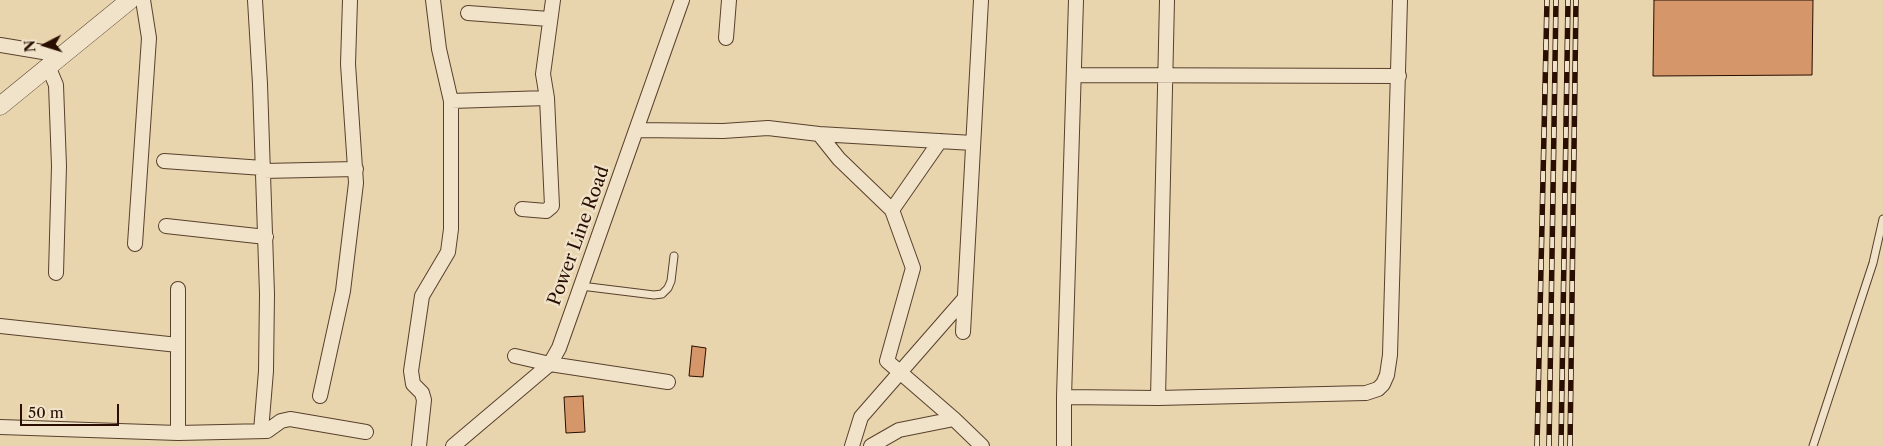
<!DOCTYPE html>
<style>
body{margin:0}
#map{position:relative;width:1883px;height:446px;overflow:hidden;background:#e8d4ad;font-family:"Libre Caslon Text",serif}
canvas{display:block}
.north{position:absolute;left:20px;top:20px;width:50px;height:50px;-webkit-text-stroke:4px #f0e3ca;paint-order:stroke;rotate:265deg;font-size:14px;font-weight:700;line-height:20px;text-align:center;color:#290e01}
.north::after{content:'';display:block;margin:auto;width:18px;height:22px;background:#290e01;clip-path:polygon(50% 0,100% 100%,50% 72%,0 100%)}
.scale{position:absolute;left:20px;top:404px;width:99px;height:22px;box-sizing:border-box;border:2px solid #290e01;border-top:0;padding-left:6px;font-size:15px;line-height:18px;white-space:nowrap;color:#290e01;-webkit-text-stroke:4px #f0e3ca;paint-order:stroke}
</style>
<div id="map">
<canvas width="1883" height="446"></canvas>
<div class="north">N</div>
<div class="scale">50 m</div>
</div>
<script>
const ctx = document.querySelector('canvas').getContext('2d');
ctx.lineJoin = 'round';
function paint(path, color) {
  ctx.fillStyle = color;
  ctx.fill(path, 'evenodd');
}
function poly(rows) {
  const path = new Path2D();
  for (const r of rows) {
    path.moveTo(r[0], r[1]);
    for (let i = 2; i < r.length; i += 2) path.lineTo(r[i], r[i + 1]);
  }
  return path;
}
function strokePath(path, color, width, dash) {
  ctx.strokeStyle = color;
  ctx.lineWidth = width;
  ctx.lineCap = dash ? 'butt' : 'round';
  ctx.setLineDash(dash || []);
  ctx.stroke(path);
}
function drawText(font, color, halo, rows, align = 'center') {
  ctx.font = font + ' "Libre Caslon Text",serif';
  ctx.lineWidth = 5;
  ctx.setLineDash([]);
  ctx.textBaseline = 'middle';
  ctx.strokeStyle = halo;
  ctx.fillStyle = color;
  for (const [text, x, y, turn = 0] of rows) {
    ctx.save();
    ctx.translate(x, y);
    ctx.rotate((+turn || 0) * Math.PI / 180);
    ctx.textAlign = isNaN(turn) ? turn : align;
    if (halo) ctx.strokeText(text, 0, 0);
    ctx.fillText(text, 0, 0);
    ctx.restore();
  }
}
const building = poly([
 [1654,0,1813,0,1812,75,1653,76,1654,0],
 [692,346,706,348,703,377,689,376,692,346],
 [583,396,585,432,566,433,564,397,583,396]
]);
paint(building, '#d5966a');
strokePath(building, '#290e01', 1);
const service = poly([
 [581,286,654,295,662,294,668,288,671,281,674,256],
 [1813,446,1873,263,1883,219]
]);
const minor = poly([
 [255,0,260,84,267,294,266,371,261,431],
 [468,13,549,19],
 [726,38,729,0],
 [0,45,61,55],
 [48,66,56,85,59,166,56,273],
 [1074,75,1399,76],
 [451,101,547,98],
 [637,130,723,131,768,128,819,134,839,159,892,210,913,268,887,361,954,419],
 [819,134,973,143],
 [164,161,263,168],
 [263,171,356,169],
 [522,209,546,211,552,206,547,98,543,74,553,0],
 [892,210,940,141],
 [166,226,266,237],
 [135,244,149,38,143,0],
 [0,326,178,345],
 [963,332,981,0],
 [515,356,550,364,668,382],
 [320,396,343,291,356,183,348,64,350,0],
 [1064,397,1076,0],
 [1158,398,1167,0],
 [0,427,178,433,267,431,281,421,290,419,366,432],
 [178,433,178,289],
 [419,446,424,400,422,393,413,384,411,371,422,296,448,252,451,229,451,101,439,49,433,0],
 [453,446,550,364,559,348,682,0],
 [852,446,861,417,965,298],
 [871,446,899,430,954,419,982,446],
 [1064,446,1064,397,1158,398,1366,393,1378,389,1383,384,1387,375,1390,355,1400,0]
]);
const tertiary = poly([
 [0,106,130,0]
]);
strokePath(service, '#59402c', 9);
strokePath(minor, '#59402c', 16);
strokePath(tertiary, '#59402c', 19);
strokePath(service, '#f0e3ca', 7);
strokePath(minor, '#f0e3ca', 14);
strokePath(tertiary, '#f0e3ca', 18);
const rail = poly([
 [1537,446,1547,0],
 [1549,446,1556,0],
 [1561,446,1568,0],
 [1570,446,1576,0]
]);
strokePath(rail, '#290e01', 5.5);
strokePath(rail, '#f0e3ca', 4, [11]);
drawText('18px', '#290e01', '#f0e3ca', [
 ["Power Line Road",579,236,-70]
]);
</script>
